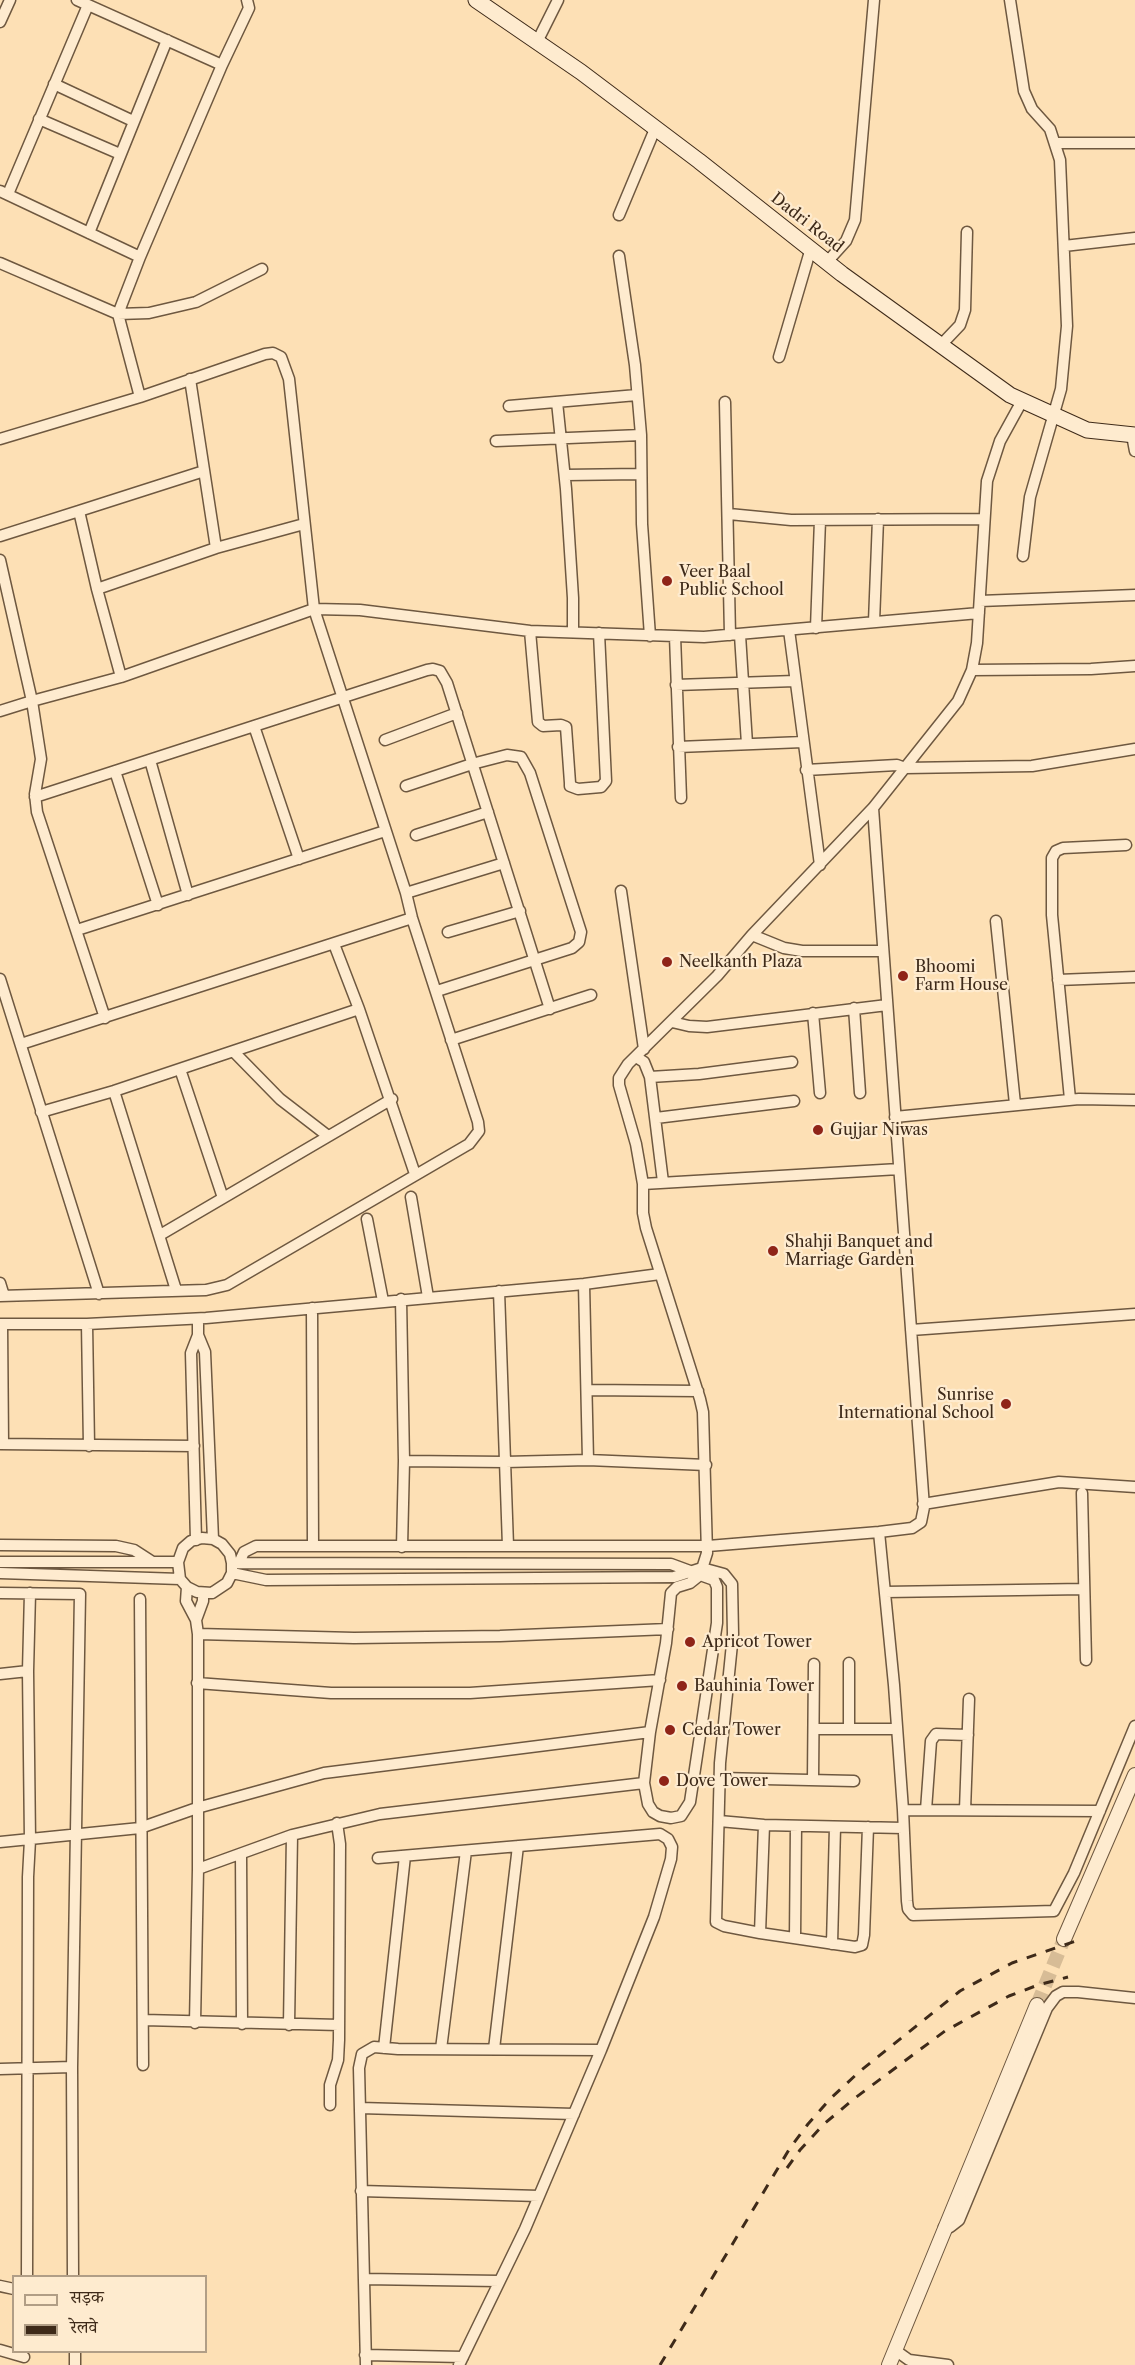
<!DOCTYPE html>
<meta charset="utf-8">
<style>
body{margin:0}
#map{position:relative;width:1135px;height:2365px;overflow:hidden;background:#fde0b5;font-family:"Libre Caslon Text","Noto Serif Devanagari",serif}
canvas{display:block}
.legend{position:absolute;left:12px;top:2275px;width:195px;height:78px;box-sizing:border-box;background:#feebcf;border:2px solid #b19e86;margin:0;padding:8px 10px;list-style:none;font-size:18px;color:#3e2a19}
.legend li{display:flex;align-items:center;gap:12px;height:30px}
.legend b{width:30px;border:2px solid #b19e86}
</style>
<div id="map">
<canvas width="1135" height="2365"></canvas>
<ul class="legend">
<li><b style="height:8px;background:#feebcf"></b>सड़क</li>
<li><b style="height:8px;background:#3e2a19"></b>रेलवे</li>
</ul>
</div>
<script>
const ctx = document.querySelector('canvas').getContext('2d');
ctx.lineJoin = 'round';
function poly(rows) {
  const path = new Path2D();
  for (const r of rows) {
    path.moveTo(r[0], r[1]);
    for (let i = 2; i < r.length; i += 2) path.lineTo(r[i], r[i + 1]);
  }
  return path;
}
function strokePath(path, color, width, dash) {
  ctx.strokeStyle = color;
  ctx.lineWidth = width;
  ctx.lineCap = dash ? 'butt' : 'round';
  ctx.setLineDash(dash || []);
  ctx.stroke(path);
}
function drawText(font, color, halo, rows, align = 'center') {
  ctx.font = font + ' "Libre Caslon Text",serif';
  ctx.lineWidth = 4.5;
  ctx.setLineDash([]);
  ctx.textBaseline = 'middle';
  ctx.strokeStyle = halo;
  ctx.fillStyle = color;
  for (const [text, x, y, turn = 0] of rows) {
    ctx.save();
    ctx.translate(x, y);
    ctx.rotate((+turn || 0) * Math.PI / 180);
    ctx.textAlign = isNaN(turn) ? turn : align;
    if (halo) ctx.strokeText(text, 0, 0);
    ctx.fillText(text, 0, 0);
    ctx.restore();
  }
}
strokePath(poly([
 [1037,2005,1064,1939]
]), '#d7bc96', 14, [14, 7]);
const minor = poly([
 [77,0,222,65],
 [247,0,249,8,222,65,140,257,118,314,149,313,196,302,262,269],
 [1010,0,1024,91,1032,109,1050,129,1060,160,1067,326,1061,389,1030,497,1023,556],
 [0,22,10,0],
 [537,42,558,0],
 [54,84,133,121],
 [39,119,120,154],
 [1056,143,1135,143],
 [0,191,140,257],
 [8,194,88,5],
 [619,215,655,129],
 [89,233,167,40],
 [1064,246,1135,238],
 [619,256,635,365,641,435,642,524,650,636],
 [827,262,846,241,855,220,874,0],
 [0,263,118,314,140,397],
 [941,345,960,325,965,310,967,232],
 [779,357,811,248],
 [190,379,216,548,304,524],
 [557,402,566,489,573,598,573,632],
 [725,402,730,635],
 [509,406,637,395],
 [1132,435,1135,451],
 [0,439,140,397,265,354,273,353,281,357,289,379,314,609,406,893,412,918,478,1122,479,1131,469,1144,227,1285,206,1290,0,1296],
 [496,441,641,435],
 [565,475,640,474],
 [729,514,791,520,984,519],
 [0,536,79,511],
 [0,560,32,701,121,677,314,609,360,610,530,631,704,637,979,613],
 [97,589,216,548],
 [980,601,1135,595],
 [874,622,878,519],
 [816,628,820,520],
 [789,630,820,865],
 [530,631,538,722,543,726,561,725,566,727,570,783,570,786,578,789,601,787,606,781,599,633],
 [740,635,747,744],
 [675,636,681,798],
 [972,670,1091,669,1135,666],
 [121,677,97,589,79,511,204,471],
 [676,685,795,681],
 [0,711,32,701,41,759,35,794,37,812,105,1018],
 [254,726,299,859],
 [385,740,457,713],
 [678,747,803,742],
 [150,760,188,895],
 [806,770,897,765,905,768,1032,766,1135,749],
 [115,771,158,905],
 [406,786,472,764,507,755,521,757,530,773,581,932,579,942,572,948,437,991],
 [35,797,427,670,433,669,440,671,447,683,550,1009],
 [416,835,488,812],
 [621,891,644,1049],
 [406,893,504,863],
 [996,921,1015,1104],
 [77,930,385,831],
 [448,932,520,911],
 [752,935,784,948,802,951,883,951],
 [334,944,359,1009],
 [0,979,99,1294],
 [1058,980,1135,977],
 [854,1008,860,1093],
 [813,1013,820,1093],
 [672,1022,689,1026,707,1027,887,1005],
 [451,1040,591,995],
 [21,1044,412,918],
 [234,1052,280,1099,328,1136],
 [636,1057,644,1062,650,1077,663,1182],
 [180,1069,223,1198],
 [650,1077,699,1074,792,1062],
 [114,1091,176,1290],
 [1070,1099,1052,915,1052,858,1056,851,1063,848,1126,845],
 [41,1112,114,1091,359,1009,415,1174],
 [895,1117,1079,1099,1135,1100],
 [656,1118,794,1101],
 [643,1184,899,1169],
 [411,1197,428,1297],
 [367,1219,383,1301],
 [160,1235,392,1099],
 [0,1283,4,1296],
 [584,1284,588,1460],
 [499,1291,508,1546],
 [401,1299,404,1461,402,1547],
 [312,1308,313,1546],
 [0,1324,87,1324,206,1318,584,1284,660,1274],
 [2,1324,3,1444],
 [87,1324,89,1446],
 [911,1330,1135,1314],
 [198,1335,205,1352,213,1539],
 [587,1390,698,1391],
 [0,1444,194,1446],
 [404,1461,505,1462,588,1460,706,1465],
 [1082,1493,1086,1660],
 [923,1504,1059,1482,1135,1487],
 [879,1532,894,1685,903,1810,907,1901,908,1909,913,1915,1054,1911,1074,1873,1135,1726],
 [196,1540,191,1353,198,1335,198,1319],
 [0,1545,116,1546,134,1550,151,1561],
 [0,1562,178,1562],
 [232,1563,671,1564,690,1571],
 [239,1563,244,1552,256,1546,708,1546,879,1532,912,1528,921,1522,924,1507,873,808],
 [0,1573,180,1579],
 [232,1573,266,1580,674,1577,702,1568,724,1574,732,1584,733,1634,720,1763,716,1922,724,1926,760,1933,855,1947,862,1945,864,1935,868,1827],
 [700,1575,714,1580,717,1587,717,1623,690,1802,681,1816,671,1818,660,1816,653,1812,648,1804,644,1783,650,1732,666,1643,671,1593,677,1587,690,1583,700,1575,707,1553,703,1412,700,1399,646,1228,643,1213,643,1184,636,1144,619,1085,619,1078,628,1064,717,976,752,935,873,808,958,701,972,670,977,643,987,481,1000,441,1022,401],
 [187,1587,197,1592,212,1593,227,1583,232,1573,232,1563,230,1554,222,1544,213,1539,202,1538,191,1541,183,1548,178,1562,180,1579,187,1587,186,1601,196,1620,198,1634,198,1869,195,2023],
 [885,1592,1084,1589],
 [0,1593,80,1594,72,2067,73,2276],
 [140,1599,143,2065],
 [196,1620,203,1601,203,1594],
 [198,1634,354,1638,500,1636,668,1629],
 [849,1663,849,1729],
 [0,1674,28,1671],
 [197,1683,331,1693,470,1693,660,1680],
 [814,1729,897,1729],
 [720,1778,854,1781],
 [813,1780,814,1664],
 [903,1810,1100,1811],
 [926,1810,931,1741,936,1734,968,1735],
 [965,1810,969,1699],
 [719,1821,764,1825,903,1828],
 [0,1842,140,1828,197,1808,324,1773,650,1732],
 [241,1854,242,2024],
 [378,1858,660,1834,668,1839,672,1847,671,1859,654,1917,601,2050,525,2229,459,2365],
 [198,1869,292,1835,380,1814,644,1783],
 [760,1933,764,1825],
 [795,1938,796,1826],
 [832,1944,835,1827],
 [144,2020,339,2025],
 [289,2025,292,1835],
 [384,2048,405,1856],
 [441,2049,466,1851],
 [494,2049,518,1846],
 [0,2069,72,2067],
 [330,2105,330,2085,338,2060,339,2040,340,1844,337,1823],
 [360,2108,574,2114],
 [361,2191,539,2196],
 [944,2227,950,2227,959,2220,1047,2008,1056,1996,1063,1992,1078,1992,1135,1998],
 [27,2276,28,1877,30,1840,28,1671,30,1593],
 [364,2279,499,2281],
 [0,2286,14,2289],
 [0,2350,24,2357],
 [895,2350,909,2360,948,2365],
 [75,2352,75,2365],
 [365,2355,463,2357],
 [366,2365,359,2068,362,2054,374,2047,398,2049,601,2050]
]);
const tertiary = poly([
 [1064,1939,1135,1775],
 [889,2365,1037,2005]
]);
const secondary = poly([
 [476,0,581,72,699,161,842,274,1010,395,1087,430,1135,435]
]);
strokePath(minor, '#6e5840', 13);
strokePath(tertiary, '#6e5840', 16);
strokePath(secondary, '#3e2a19', 17);
strokePath(minor, '#feebcf', 10);
strokePath(tertiary, '#feebcf', 14);
strokePath(secondary, '#feebcf', 15);
strokePath(poly([
 [787,2168,800,2150,824,2124,855,2098,945,2031,1009,1996,1038,1985,1068,1977],
 [660,2365,790,2148,808,2124,830,2099,859,2072,960,1991,1012,1963,1076,1941]
]), '#3e2a19', 3, [10, 10]);
for (const [x, y, r, color] of [
 [667,581,6,"#8f2418"],
 [667,962,6,"#8f2418"],
 [903,976,6,"#8f2418"],
 [818,1130,6,"#8f2418"],
 [773,1251,6,"#8f2418"],
 [1006,1404,6,"#8f2418"],
 [690,1642,6,"#8f2418"],
 [682,1686,6,"#8f2418"],
 [670,1730,6,"#8f2418"],
 [664,1781,6,"#8f2418"]
]) {
  const dot = new Path2D();
  dot.arc(x, y, r, 0, 2 * Math.PI);
  ctx.fillStyle = color;
  ctx.fill(dot);
  strokePath(dot, '#feebcf', 2);
}
drawText('16px', '#3e2a19', '#feebcf', [
 ["Dadri Road",807,223,38]
]);
drawText('16px', '#3e2a19', '#feebcf', [
 ["Veer Baal",679,572],
 ["Public School",679,590],
 ["Neelkanth Plaza",679,962],
 ["Bhoomi",915,967],
 ["Farm House",915,985],
 ["Gujjar Niwas",830,1130],
 ["Shahji Banquet and",785,1242],
 ["Marriage Garden",785,1260],
 ["Sunrise",994,1395,"right"],
 ["International School",994,1413,"right"],
 ["Apricot Tower",702,1642],
 ["Bauhinia Tower",694,1686],
 ["Cedar Tower",682,1730],
 ["Dove Tower",676,1781]
], 'left');
</script>
